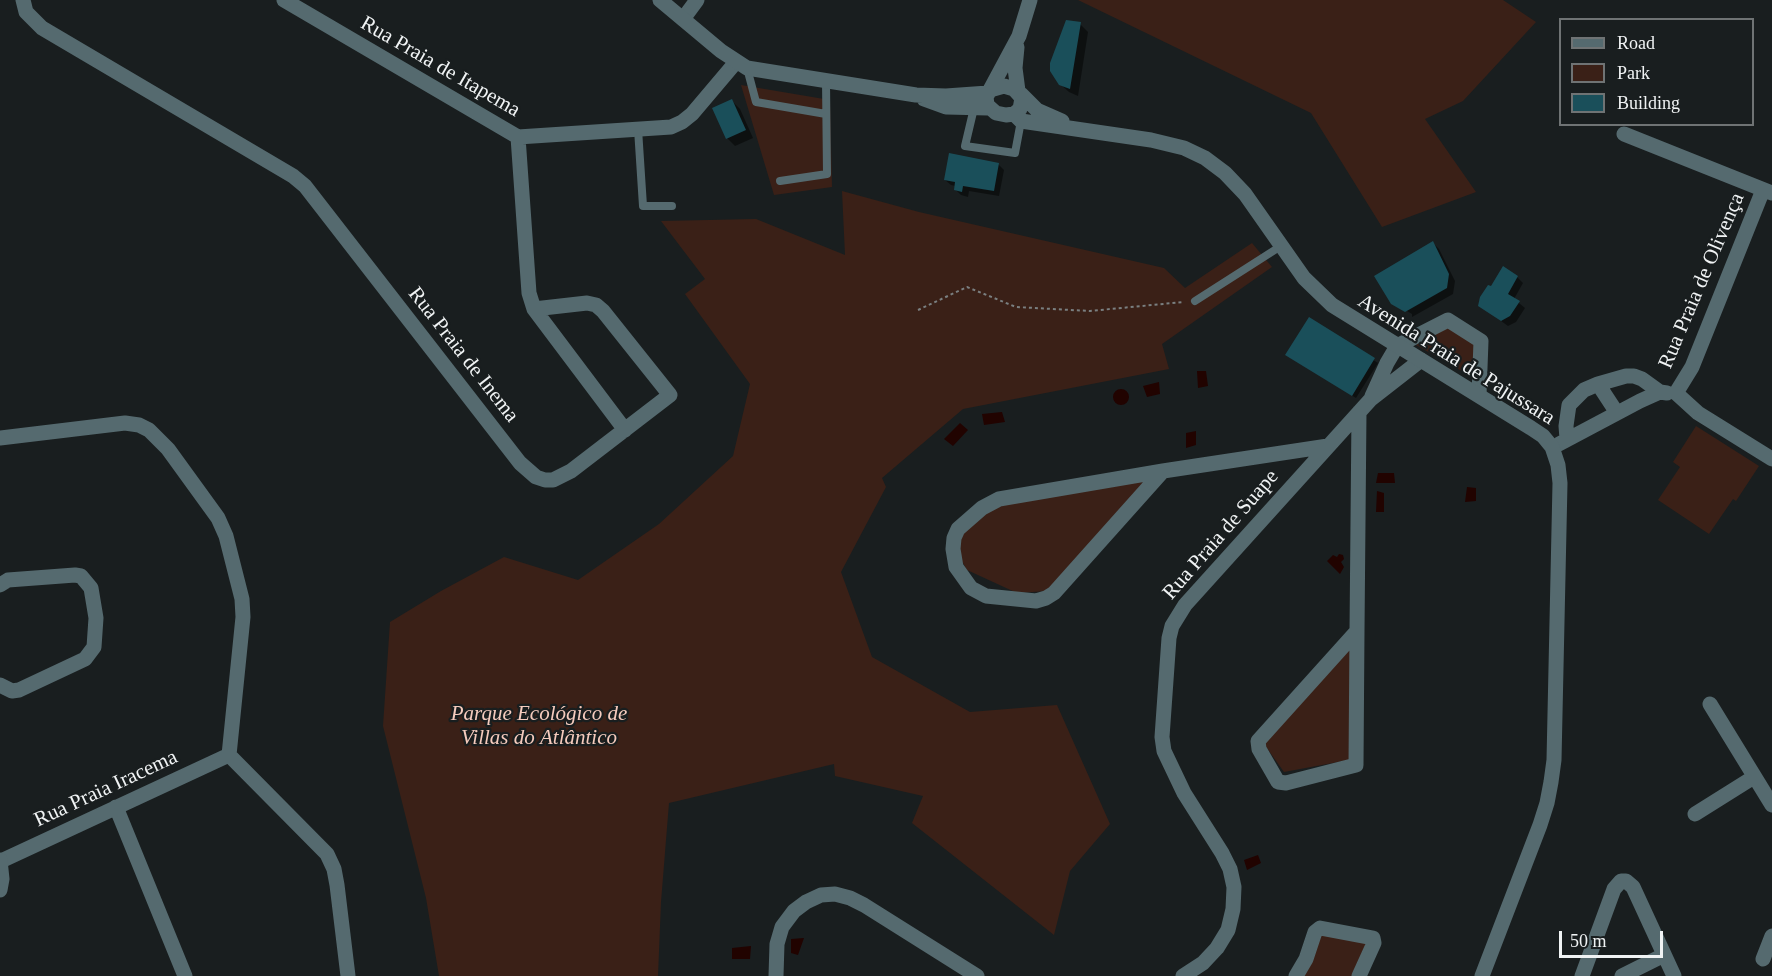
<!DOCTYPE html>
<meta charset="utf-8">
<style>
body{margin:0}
#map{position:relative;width:1772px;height:976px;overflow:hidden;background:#191e1f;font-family:Georgia,serif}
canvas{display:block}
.legend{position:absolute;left:1559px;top:18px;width:195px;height:108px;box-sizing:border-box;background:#191e1f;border:2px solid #6f7374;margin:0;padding:8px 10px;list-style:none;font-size:18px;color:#f0f3f4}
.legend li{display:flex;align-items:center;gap:12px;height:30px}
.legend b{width:30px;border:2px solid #6f7374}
.scale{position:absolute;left:1559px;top:931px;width:104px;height:27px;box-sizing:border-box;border:3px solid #f0f3f4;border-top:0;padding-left:8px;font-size:18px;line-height:21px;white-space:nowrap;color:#f0f3f4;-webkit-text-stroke:4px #191e1f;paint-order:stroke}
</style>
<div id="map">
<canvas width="1772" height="976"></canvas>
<ul class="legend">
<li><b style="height:8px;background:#556a6f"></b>Road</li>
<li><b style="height:16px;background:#3a2017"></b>Park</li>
<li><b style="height:16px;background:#1a4f5a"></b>Building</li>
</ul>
<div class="scale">50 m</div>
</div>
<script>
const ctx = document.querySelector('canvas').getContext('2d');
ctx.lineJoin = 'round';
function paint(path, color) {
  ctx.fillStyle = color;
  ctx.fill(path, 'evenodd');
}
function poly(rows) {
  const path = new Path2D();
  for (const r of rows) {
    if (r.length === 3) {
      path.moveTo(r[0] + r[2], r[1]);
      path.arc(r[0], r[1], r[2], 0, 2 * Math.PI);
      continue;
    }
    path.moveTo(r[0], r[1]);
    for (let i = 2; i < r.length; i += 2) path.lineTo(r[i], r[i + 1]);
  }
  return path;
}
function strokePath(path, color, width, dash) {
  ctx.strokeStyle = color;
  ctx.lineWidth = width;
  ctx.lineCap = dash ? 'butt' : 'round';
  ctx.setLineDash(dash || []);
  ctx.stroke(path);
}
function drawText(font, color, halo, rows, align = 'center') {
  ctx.font = font + ' Georgia,serif';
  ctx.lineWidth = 4.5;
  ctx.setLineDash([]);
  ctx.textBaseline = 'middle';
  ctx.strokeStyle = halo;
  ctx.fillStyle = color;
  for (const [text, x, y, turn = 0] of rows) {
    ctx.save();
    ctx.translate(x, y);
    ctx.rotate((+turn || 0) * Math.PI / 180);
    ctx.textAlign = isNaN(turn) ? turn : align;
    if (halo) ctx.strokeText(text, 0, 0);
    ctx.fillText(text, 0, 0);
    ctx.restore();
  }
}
paint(poly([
 [1078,0,1503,0,1536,22,1463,101,1425,119,1476,192,1382,227,1311,113],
 [741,85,830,100,832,187,774,195],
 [842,191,919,212,1164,268,1185,288,1252,243,1272,267,1162,344,1169,369,963,409,882,478,886,487,841,572,872,657,970,712,1057,705,1110,824,1070,871,1054,935,912,823,923,796,835,776,834,764,669,803,661,902,658,976,439,976,426,898,383,726,390,622,441,591,504,557,578,580,659,524,733,456,750,384,685,294,705,279,661,221,756,219,845,255],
 [1449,326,1474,341,1474,378,1416,345],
 [1696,426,1759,466,1736,501,1733,499,1709,534,1658,500,1680,467,1673,462],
 [1151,477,1047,591,1017,593,967,570,957,553,960,534,983,513,1002,503],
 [1352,646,1349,760,1284,772,1264,744],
 [1322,933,1368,942,1354,976,1302,976]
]), '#3a2017');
paint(poly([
 [1197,371,1206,371,1208,386,1198,388],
 [1159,382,1160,394,1147,397,1143,386],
 [1121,397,8],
 [1002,412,1005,422,984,425,982,414],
 [960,423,968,430,953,446,944,439],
 [1196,431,1196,445,1186,448,1186,433],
 [1378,473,1394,473,1395,483,1376,483],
 [1467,487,1476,488,1476,501,1465,502],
 [1377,491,1384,493,1384,512,1376,512],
 [1339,554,1343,555,1344,559,1341,562,1344,567,1340,574,1327,561,1333,555,1337,557],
 [1258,855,1261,863,1247,870,1244,860],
 [804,938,798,955,791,953,791,939],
 [751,946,750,959,732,959,732,948]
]), '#210300');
paint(poly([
 [1080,24,1088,32,1078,96,1069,92,1060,84],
 [732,101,740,109,753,138,735,146,727,138],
 [998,164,1004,170,999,196,969,191,968,197,961,195,955,189,956,186,951,185,945,180],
 [1433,243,1439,249,1455,281,1453,294,1412,317,1412,314,1394,303],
 [1517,277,1523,283,1514,299,1525,308,1516,322,1508,326,1479,305,1491,288],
 [1310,319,1378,363,1356,398,1291,358]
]), '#0007');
paint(poly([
 [1066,20,1081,22,1070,89,1059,85,1050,71,1050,63],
 [732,99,746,130,726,139,712,108],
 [949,153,999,163,994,191,963,186,962,192,954,190,955,182,944,180],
 [1433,241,1449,274,1447,288,1405,312,1391,304,1374,276],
 [1503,266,1518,276,1508,294,1520,301,1510,316,1501,321,1478,306,1480,297,1488,285,1491,286],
 [1309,317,1375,358,1352,396,1285,355]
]), '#1a4f5a');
strokePath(poly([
 [918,310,967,287,1016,307,1090,311,1183,302]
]), '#7a7f80', 2, [3, 3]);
strokePath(poly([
 [747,68,756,102,826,114],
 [974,108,965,146,1015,153,1021,121],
 [638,129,643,206,672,206],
 [780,181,827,174,826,81],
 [1195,301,1281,246]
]), '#556a6f', 8);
strokePath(poly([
 [23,0,26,12,42,28,293,176,305,186,520,463,536,477,545,480,553,480,571,471,670,395,603,311,596,305,587,303,534,309],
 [284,0,518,137,671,127,682,122,692,114,736,62],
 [683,19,697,0],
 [1624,134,1772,193],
 [518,137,529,293,534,309,625,430],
 [1598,384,1617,413],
 [1676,393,1692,367,1763,190],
 [1676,393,1698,413,1772,459],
 [1372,396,1387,363,1397,346,1448,320,1481,341,1479,395],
 [0,438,125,423,139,425,149,430,168,449,218,518,226,536,242,599,243,617,229,755],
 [1567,439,1566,426,1569,405,1584,390,1598,384,1626,376,1634,376,1642,379,1660,392],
 [1559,444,1640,401,1660,392,1667,393],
 [1163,471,1054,593,1046,598,1036,601,986,596,971,588,956,567,953,549,954,538,958,529,982,508,999,499,1163,471,1328,446],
 [0,585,8,580,75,575,81,576,91,588,96,618,94,647,85,659,19,690,12,691,0,685],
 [1357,631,1356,765,1286,783,1278,782,1259,749,1258,741,1357,631,1359,412],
 [1710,704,1772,805],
 [229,755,327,854,334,869,337,885,348,976],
 [116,807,185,976],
 [1695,814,1754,777],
 [1,861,229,755],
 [1763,959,1772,936],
 [776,976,777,944,782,927,794,911,806,902,821,895,835,894,850,898,864,905,977,976],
 [1183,976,1203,963,1217,948,1228,930,1233,909,1234,887,1230,869,1222,853,1184,793,1164,751,1162,737,1169,638,1172,626,1185,605,1371,399,1421,360],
 [1296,976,1306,959,1315,932,1320,928,1373,938,1374,943,1359,976],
 [1582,976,1614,889,1621,881,1626,881,1633,887,1674,976],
 [1622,976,1664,955]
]), '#556a6f', 15);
strokePath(poly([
 [660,0,721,51,747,68,916,95,946,96,988,93],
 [1017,47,1015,68,1018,91],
 [1004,86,1014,89,1022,98,1020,109,1014,114,1006,115,996,113,987,105,986,97,990,90,1004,86],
 [990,90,1019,36,1030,0],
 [1021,94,1037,110,1062,121],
 [924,99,946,107,988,108],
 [1014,114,1021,121,1151,140,1184,148,1205,158,1225,173,1245,194,1304,278,1332,305,1531,428,1543,436,1552,447,1558,465,1560,483,1554,760,1551,782,1547,803,1540,825,1482,976],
 [0,860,2,879,0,890]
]), '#556a6f', 15);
drawText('21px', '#f0f3f4', '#191e1f', [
 ["Rua Praia de Itapema",440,67,30],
 ["Rua Praia de Olivença",1702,281,-67],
 ["Rua Praia de Inema",463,355,52],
 ["Avenida Praia de Pajussara",1456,360,32],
 ["Rua Praia de Suape",1221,535,-49],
 ["Rua Praia Iracema",106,789,-25]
]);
drawText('italic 21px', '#f5cbbd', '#191e1f', [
 ["Parque Ecológico de",539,714],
 ["Villas do Atlântico",539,738]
]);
</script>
